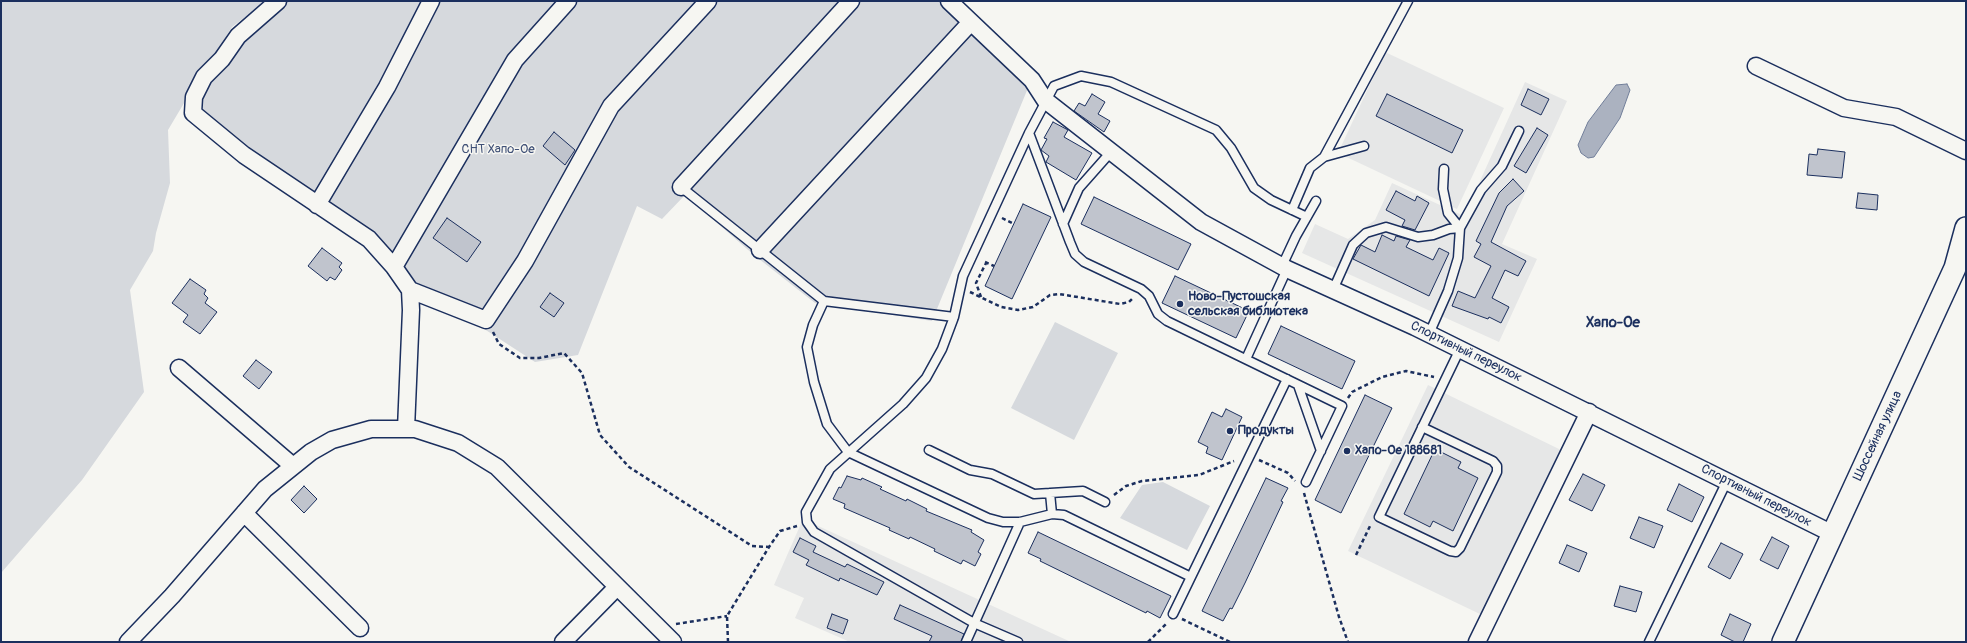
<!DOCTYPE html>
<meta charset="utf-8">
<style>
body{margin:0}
#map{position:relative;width:1967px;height:643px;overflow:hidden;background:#f6f6f2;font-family:Pangolin,sans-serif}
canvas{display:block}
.frame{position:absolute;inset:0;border:2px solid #1b2f5e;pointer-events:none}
</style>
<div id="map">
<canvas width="1967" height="643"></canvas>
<div class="frame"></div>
</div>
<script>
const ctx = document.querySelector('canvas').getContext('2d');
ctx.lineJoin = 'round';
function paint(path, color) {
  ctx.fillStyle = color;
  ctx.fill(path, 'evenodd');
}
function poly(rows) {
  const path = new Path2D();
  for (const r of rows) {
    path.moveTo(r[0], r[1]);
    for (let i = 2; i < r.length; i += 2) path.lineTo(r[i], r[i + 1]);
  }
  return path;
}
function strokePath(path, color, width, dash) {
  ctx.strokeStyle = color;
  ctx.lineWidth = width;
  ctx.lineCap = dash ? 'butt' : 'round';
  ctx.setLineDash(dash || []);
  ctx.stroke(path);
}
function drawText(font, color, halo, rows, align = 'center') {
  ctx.font = font + ' Pangolin,sans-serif';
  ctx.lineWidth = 3;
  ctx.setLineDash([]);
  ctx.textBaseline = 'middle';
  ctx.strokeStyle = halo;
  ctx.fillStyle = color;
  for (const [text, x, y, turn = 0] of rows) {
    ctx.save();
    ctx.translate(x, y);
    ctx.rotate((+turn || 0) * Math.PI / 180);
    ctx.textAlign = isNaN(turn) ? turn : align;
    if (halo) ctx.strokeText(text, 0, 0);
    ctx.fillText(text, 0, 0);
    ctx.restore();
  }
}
paint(poly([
 [1385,52,1504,108,1457,209,1338,153],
 [1525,82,1567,101,1502,244,1537,259,1499,342,1302,253,1315,224,1348,239,1375,220,1392,183,1464,216],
 [1428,385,1561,450,1482,615,1348,551],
 [803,519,1071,642,850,642,795,618,804,598,774,585]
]), '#e6e7e7');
paint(poly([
 [1,1,266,1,232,27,196,84,270,1,957,1,1035,71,932,321,815,303,754,255,685,195,662,219,637,206,578,355,535,362,415,284,377,238,248,151,198,108,190,93,168,130,170,183,156,233,153,251,130,290,144,392,82,480,1,573],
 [1055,322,1118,353,1074,440,1011,408],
 [1163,482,1210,506,1187,550,1120,518,1142,485]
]), '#d6d9dd');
const water = poly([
 [1627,84,1630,90,1620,118,1594,157,1588,158,1581,153,1578,145,1588,122,1616,85,1627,84]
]);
paint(water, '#abb2c0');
strokePath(water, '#717e99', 1);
const building = poly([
 [1528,89,1549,99,1541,115,1521,105,1528,89],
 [1092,94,1105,102,1098,114,1110,121,1104,132,1074,111,1079,103,1085,106,1092,94],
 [1387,94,1463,130,1452,153,1376,116,1387,94],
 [1053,122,1068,130,1064,137,1092,153,1076,180,1046,162,1049,156,1041,150,1047,139,1044,138,1053,122],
 [1537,128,1548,135,1526,173,1514,166,1537,128],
 [554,132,575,150,565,165,543,146,554,132],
 [1818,149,1845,152,1842,178,1807,175,1809,154,1817,155,1818,149],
 [1513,179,1524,191,1507,206,1491,242,1526,261,1518,276,1505,270,1492,298,1509,307,1501,323,1489,317,1488,319,1452,306,1458,291,1475,298,1491,266,1474,257,1481,244,1476,241,1499,193,1513,179],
 [1396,191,1415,201,1417,196,1429,203,1415,230,1402,226,1405,220,1386,210,1396,191],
 [1858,193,1878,195,1877,210,1856,208,1858,193],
 [1094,197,1191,244,1178,270,1081,224,1094,197],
 [1023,204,1051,217,1012,299,985,286,1023,204],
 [447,218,481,242,467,262,433,238,447,218],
 [1382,235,1394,241,1396,236,1410,240,1406,247,1433,260,1439,248,1449,253,1429,296,1353,259,1361,245,1375,252,1382,235],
 [322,248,342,263,339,267,342,270,335,280,330,277,327,281,308,266,322,248],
 [1175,276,1249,311,1236,338,1162,303,1175,276],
 [190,279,206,290,204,294,208,298,205,303,217,312,200,334,183,322,188,315,172,303,190,279],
 [550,293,564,303,554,317,540,307,550,293],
 [1281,326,1355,361,1342,389,1268,354,1281,326],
 [256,360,272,372,259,389,243,376,256,360],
 [1365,395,1392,408,1341,513,1315,500,1365,395],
 [1226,409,1242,417,1222,460,1206,453,1208,447,1198,442,1212,412,1222,417,1226,409],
 [1435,449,1461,462,1458,468,1478,478,1453,531,1433,521,1430,527,1404,514,1435,449],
 [1583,474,1605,485,1592,511,1569,500,1583,474],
 [847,476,861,480,862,478,882,487,880,489,906,501,907,499,927,509,926,511,972,530,971,532,984,540,978,552,981,554,975,566,963,560,961,564,934,551,935,549,910,537,909,539,889,530,890,528,844,508,845,504,833,499,839,487,841,488,847,476],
 [1266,478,1288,488,1281,501,1283,502,1245,583,1232,609,1230,608,1223,621,1202,611,1266,478],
 [1679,484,1704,497,1692,522,1667,510,1679,484],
 [304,486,317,499,304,513,291,500,304,486],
 [1639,517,1663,526,1654,548,1630,538,1639,517],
 [1038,532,1171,596,1160,618,1147,611,1146,613,1040,561,1041,559,1028,553,1038,532],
 [1772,537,1789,546,1778,569,1760,560,1772,537],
 [800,538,816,546,813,552,845,567,847,564,884,582,877,595,840,578,839,581,806,565,809,560,793,552,800,538],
 [1721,543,1743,554,1730,579,1708,567,1721,543],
 [1567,545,1587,553,1579,572,1559,563,1567,545],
 [1620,586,1642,592,1636,612,1614,606,1620,586],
 [900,605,964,634,961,642,929,642,932,636,894,619,900,605],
 [832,614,848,620,843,634,827,628,832,614],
 [1730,614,1751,624,1743,642,1735,642,1721,635,1730,614]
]);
paint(building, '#c0c4cd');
strokePath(building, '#1b2f5e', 1);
const service = poly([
 [1029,133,1070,242,1075,254,1084,262,1141,289,1149,296,1158,314,1167,321,1342,406,1306,482],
 [1324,157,1408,1],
 [1444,169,1443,189,1448,213,1460,228],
 [681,187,824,301,954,317],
 [1292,210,1310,168,1324,157,1364,146],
 [1063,224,1079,188,1110,153],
 [1282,266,1296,236,1316,201],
 [1333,290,1353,245,1366,233,1386,227,1418,237,1433,235,1449,229,1460,228],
 [824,301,813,325,807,347,814,382,827,424,848,452,988,518,1003,522,1020,522,1052,514,1064,515,1191,577],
 [1429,334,1448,291,1458,258,1460,228,1481,190,1502,166,1519,131],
 [1246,359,1287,269],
 [1298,385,1321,451],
 [1422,427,1493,461,1497,466,1497,472,1460,548,1456,552,1450,551,1379,517,1460,349],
 [929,450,970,470,992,474,1034,494,1083,491,1105,502],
 [1050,493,1052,514],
 [1173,614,1287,379],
 [966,642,1020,522],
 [1018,642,974,623,814,532,807,522,806,512,830,469,903,404,926,378,942,349,954,317,963,276,1029,133,1054,86,1081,76,1111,82,1216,130,1231,148,1254,188,1271,200,1307,217],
 [1649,642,1727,481]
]);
const minor = poly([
 [278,1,238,36,222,59,204,77,194,97,193,113,244,155,369,239,394,267,410,290,411,310,406,429],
 [949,1,1032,80,1045,100,1201,222,1287,269,1415,327,1833,534],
 [1756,66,1844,108,1896,117,1966,151],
 [681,187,851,1],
 [317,205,387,87,431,1],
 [760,250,971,22],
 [394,267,515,60,568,1],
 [410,290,486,320,525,261,611,106,708,1],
 [179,368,293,466],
 [244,513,360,628],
 [128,642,172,596,265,489,311,452,332,440,371,429,415,429,458,443,497,467,673,642],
 [563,642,617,587],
 [1477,642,1589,412]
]);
const tertiary = poly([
 [1783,642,1955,268,1966,228]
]);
strokePath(service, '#1b2f5e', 11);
strokePath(minor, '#1b2f5e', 19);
strokePath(tertiary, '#1b2f5e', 24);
strokePath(poly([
 [1002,218,1014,224],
 [985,262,994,266],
 [970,292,1001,307,1018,310,1033,307,1050,295,1059,294,1120,304,1129,302,1134,297],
 [981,297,976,283,986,263],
 [493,332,499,344,520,358,539,358,564,353,582,373,600,435,629,467,752,546,769,547],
 [1348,398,1352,392,1382,377,1406,371,1434,377],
 [1259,460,1288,473,1295,481],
 [1304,493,1339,617,1348,642],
 [1114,495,1126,486,1142,481,1199,475,1234,461],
 [1356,555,1371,524],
 [1182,619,1230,642],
 [676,624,727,616],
 [728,642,727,616,769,547,780,531,797,526],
 [1148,642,1167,623]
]), '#1b2f5e', 2.5, [4, 3]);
strokePath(service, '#f6f6f2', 8);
strokePath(minor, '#f6f6f2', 16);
strokePath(tertiary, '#f6f6f2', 21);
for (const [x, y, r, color] of [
 [1180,304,4,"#1b2f5e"],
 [1230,431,4,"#1b2f5e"],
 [1347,451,4,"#1b2f5e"]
]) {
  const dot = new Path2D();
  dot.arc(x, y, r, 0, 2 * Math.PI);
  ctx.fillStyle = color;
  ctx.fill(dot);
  strokePath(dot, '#f6f6f2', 1.5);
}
drawText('13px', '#405177', '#f6f6f2', [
 ["СНТ Хапо-Ое",498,150]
]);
drawText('bold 13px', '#1b2f5e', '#f6f6f2', [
 ["Ново-Пустошская",1188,297],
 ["сельская библиотека",1188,312],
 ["Продукты",1238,431],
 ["Хапо-Ое 188681",1355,451]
], 'left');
drawText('13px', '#1b2f5e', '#f6f6f2', [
 ["Спортивный переулок",1466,352,26],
 ["Шоссейная улица",1878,436,-65],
 ["Спортивный переулок",1756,496,27]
]);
drawText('bold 15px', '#1b2f5e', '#f6f6f2', [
 ["Хапо-Ое",1613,323]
]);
</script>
